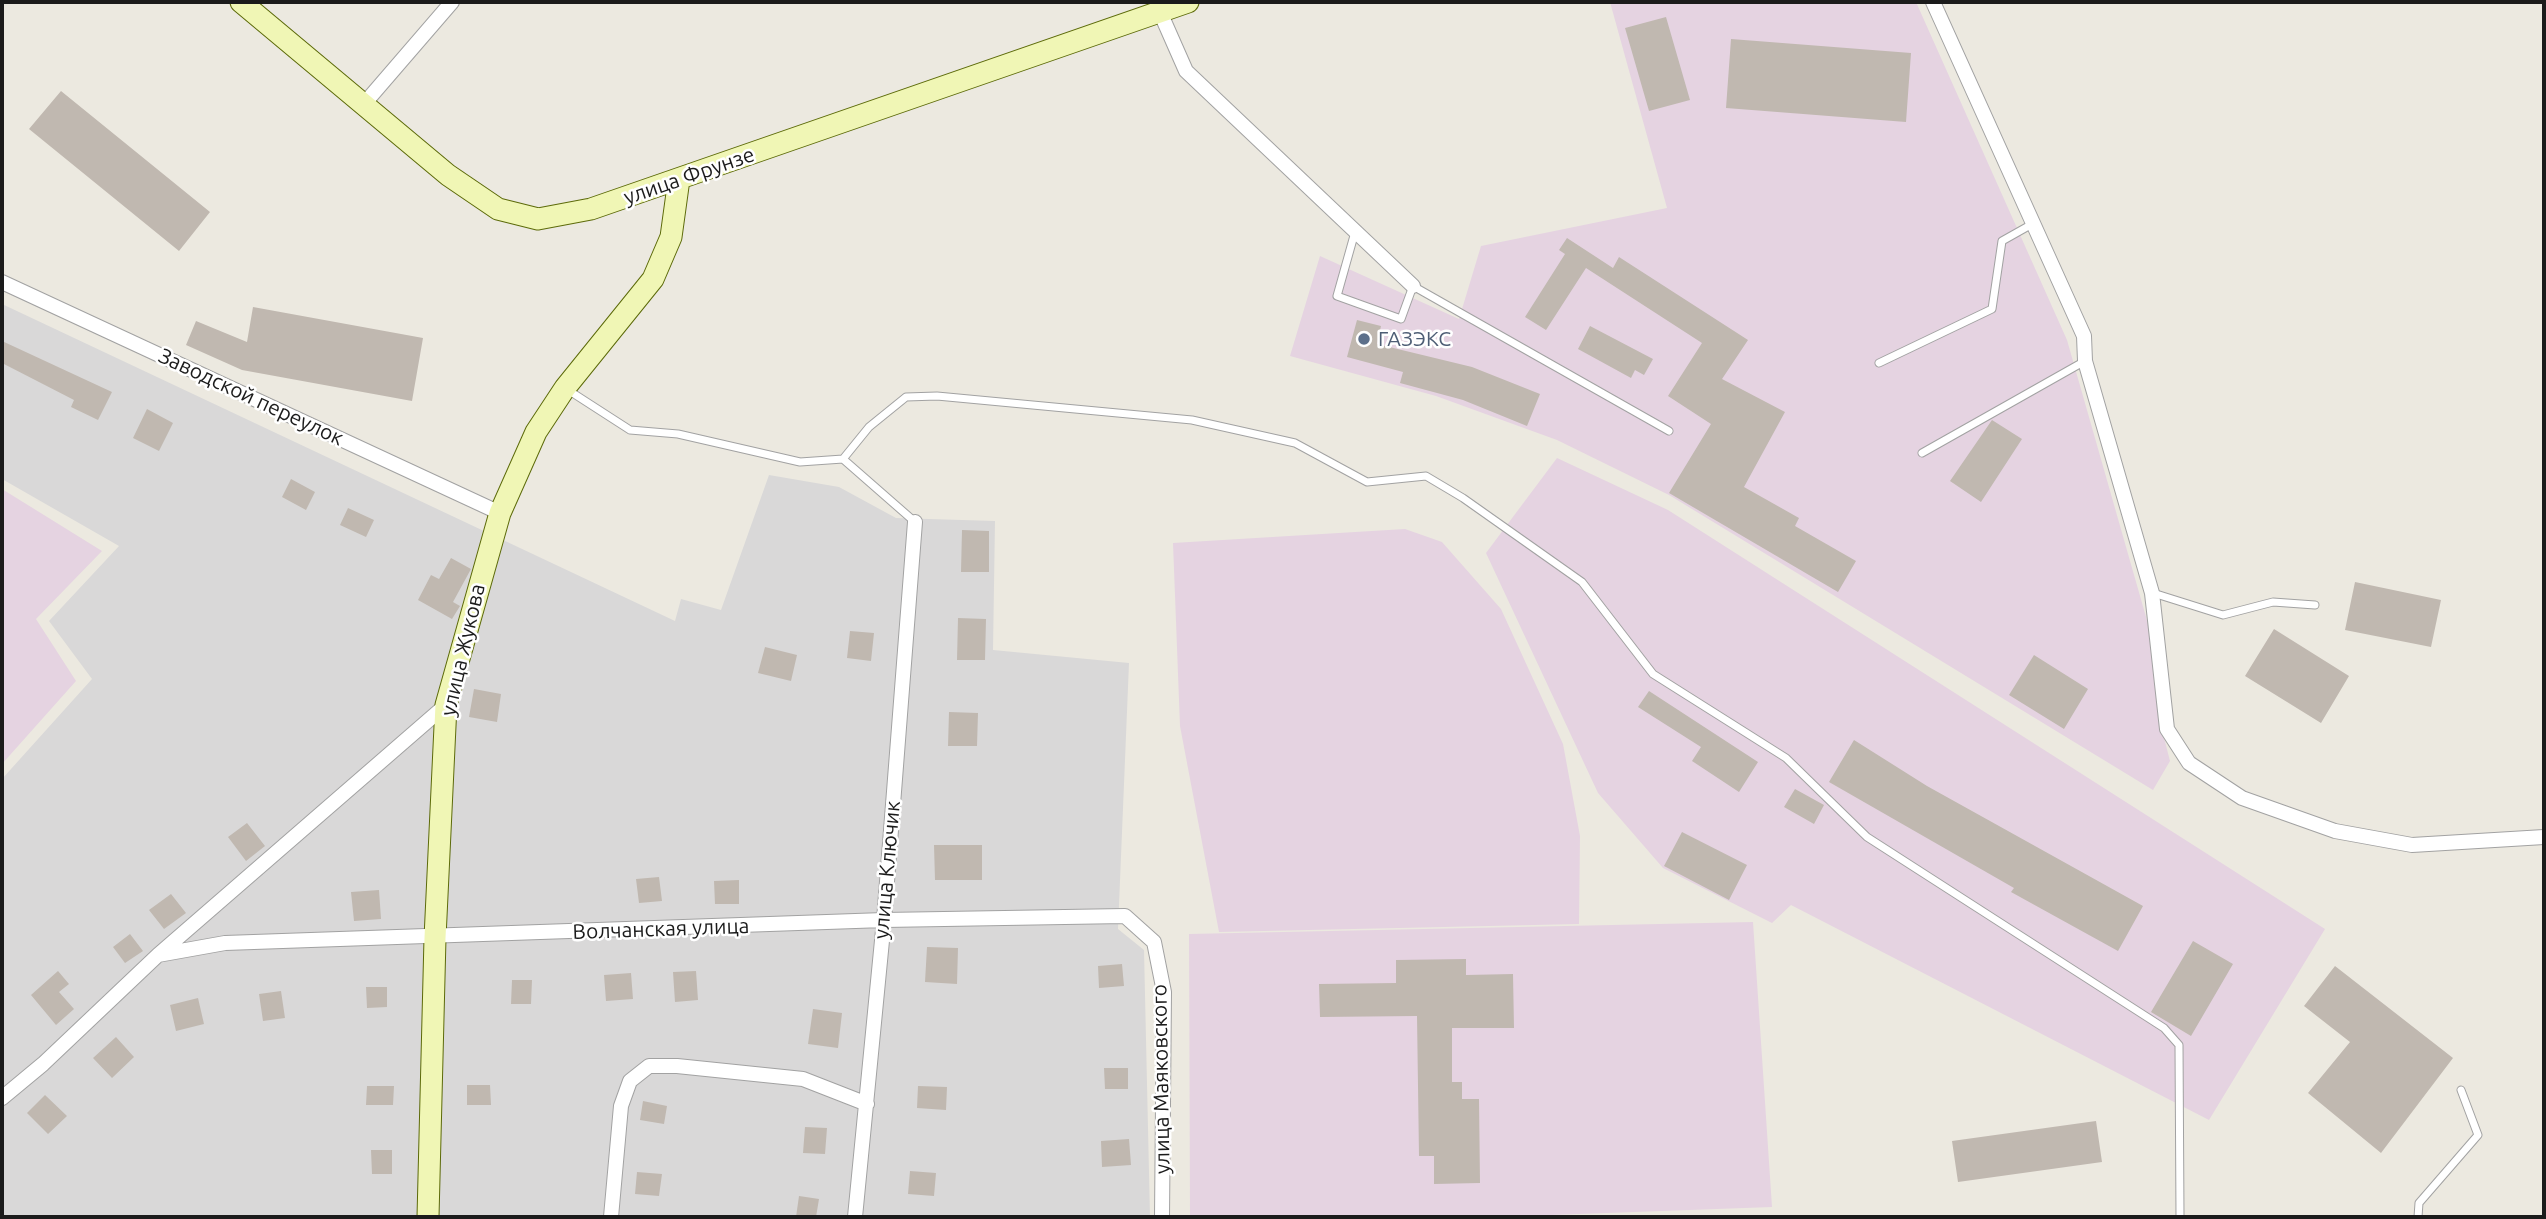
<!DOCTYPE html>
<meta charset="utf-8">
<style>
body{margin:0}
#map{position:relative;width:2546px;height:1219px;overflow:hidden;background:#ece9e0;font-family:Ubuntu,sans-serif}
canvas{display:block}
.frame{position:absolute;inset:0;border:4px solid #1b1b1b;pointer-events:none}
</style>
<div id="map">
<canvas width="2546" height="1219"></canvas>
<div class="frame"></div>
</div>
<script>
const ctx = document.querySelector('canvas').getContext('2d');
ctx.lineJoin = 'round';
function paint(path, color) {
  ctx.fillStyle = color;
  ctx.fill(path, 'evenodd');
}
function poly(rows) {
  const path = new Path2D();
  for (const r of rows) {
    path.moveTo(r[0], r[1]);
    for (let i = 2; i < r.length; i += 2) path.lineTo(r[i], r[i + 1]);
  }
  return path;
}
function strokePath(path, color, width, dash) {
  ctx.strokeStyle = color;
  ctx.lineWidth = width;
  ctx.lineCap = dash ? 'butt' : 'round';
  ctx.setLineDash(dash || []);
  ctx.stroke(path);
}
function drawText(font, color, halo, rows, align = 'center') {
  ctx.font = font + ' Ubuntu,sans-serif';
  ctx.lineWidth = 5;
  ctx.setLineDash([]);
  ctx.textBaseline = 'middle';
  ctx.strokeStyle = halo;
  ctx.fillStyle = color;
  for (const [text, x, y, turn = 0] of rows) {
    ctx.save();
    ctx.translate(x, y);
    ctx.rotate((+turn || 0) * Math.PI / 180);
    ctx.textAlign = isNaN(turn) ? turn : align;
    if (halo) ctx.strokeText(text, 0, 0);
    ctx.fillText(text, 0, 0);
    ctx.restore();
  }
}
paint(poly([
 [2,304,675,621,681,599,721,610,769,475,839,487,896,518,995,521,993,650,1129,663,1118,929,1144,950,1150,1217,2,1217,2,779,92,679,49,621,119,546,2,479]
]), '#d9d8d8');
paint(poly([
 [1610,2,1916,2,2067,340,2152,638,2162,730,2170,761,2153,790,1669,495,1557,440,1436,396,1290,356,1320,256,1459,319,1481,246,1667,208],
 [1557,458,1668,510,2325,929,2209,1120,1791,905,1772,923,1663,868,1598,793,1486,553],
 [2,489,102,551,36,619,76,681,2,764],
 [1405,529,1442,542,1501,609,1563,744,1580,836,1579,924,1219,932,1180,726,1173,543],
 [1753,922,1772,1207,1497,1217,1190,1217,1189,934]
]), '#e5d3e1');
paint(poly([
 [1666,17,1690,100,1649,111,1625,28],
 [1731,39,1911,53,1906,122,1726,108],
 [61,91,210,212,179,251,29,129],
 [1567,238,1613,268,1619,257,1748,340,1722,379,1785,412,1744,487,1799,518,1795,526,1856,561,1838,592,1669,493,1711,424,1668,396,1702,343,1586,268,1546,330,1525,317,1565,254,1559,250],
 [253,307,423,338,412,401,242,370,186,345,196,321,247,342],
 [1357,320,1381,326,1377,344,1472,367,1540,394,1527,426,1463,400,1400,383,1403,372,1347,357],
 [1590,326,1653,359,1644,375,1635,370,1631,378,1578,349],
 [2,341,112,392,98,420,71,407,74,400,2,363],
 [147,409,173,423,159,451,133,438],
 [1992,420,2022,439,1981,502,1950,481],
 [291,479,315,492,306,510,282,497],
 [348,508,374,520,366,537,340,525],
 [962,530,989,531,989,572,961,572],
 [451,558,471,569,453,602,460,606,452,619,418,600,431,575,439,579],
 [2355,582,2441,600,2431,647,2345,630],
 [958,618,986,619,985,660,957,660],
 [2274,629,2349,676,2321,723,2245,676],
 [850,631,874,633,871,661,847,658],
 [765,647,797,655,791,681,758,673],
 [2034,655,2088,689,2064,729,2009,695],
 [474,689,501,694,497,722,469,717],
 [1649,691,1758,762,1739,792,1692,761,1701,747,1638,707],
 [949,712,978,713,977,746,948,746],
 [1854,740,1927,786,2143,906,2118,951,2011,892,2014,888,1829,782],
 [1795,789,1824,805,1814,824,1784,807],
 [247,823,265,846,246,861,228,837],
 [1682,832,1747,865,1729,900,1664,866],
 [934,845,982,845,982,880,935,880],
 [659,877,662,901,639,903,636,879],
 [739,880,739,904,715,904,714,881],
 [379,890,381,919,354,921,351,892],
 [171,894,186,913,164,929,149,910],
 [130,934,143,951,125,963,113,947],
 [2193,941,2233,964,2191,1036,2151,1012],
 [927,947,958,948,957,984,925,982],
 [1466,959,1466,975,1513,974,1514,1028,1452,1028,1452,1082,1462,1082,1462,1099,1479,1099,1480,1183,1434,1184,1434,1156,1419,1156,1417,1016,1320,1017,1319,984,1396,983,1396,960],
 [1122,964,1124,986,1099,988,1098,966],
 [2335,966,2453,1058,2381,1153,2308,1093,2350,1042,2304,1006],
 [58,971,69,984,59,992,74,1009,56,1025,31,995],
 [696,971,698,1000,675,1002,673,972],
 [631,973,633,999,606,1001,604,975],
 [512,980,532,980,531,1004,511,1004],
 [366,987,387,987,387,1007,367,1008],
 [281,991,285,1018,263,1021,259,994],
 [198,998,204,1024,176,1031,170,1005],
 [813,1009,842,1013,838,1048,808,1044],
 [116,1037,134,1057,112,1078,93,1058],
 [1104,1068,1128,1068,1128,1089,1105,1089],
 [467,1085,490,1085,491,1105,467,1105],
 [367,1086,394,1086,393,1105,366,1105],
 [918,1086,947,1087,946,1110,917,1108],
 [45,1095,67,1116,48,1134,27,1113],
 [643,1101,667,1106,664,1124,640,1120],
 [2096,1121,2102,1162,1958,1182,1952,1141],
 [805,1127,827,1128,825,1154,803,1153],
 [1129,1139,1131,1165,1102,1167,1101,1141],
 [371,1150,392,1150,392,1174,372,1174],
 [910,1171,936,1173,934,1196,908,1194],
 [637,1172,662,1174,659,1196,635,1194],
 [799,1196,819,1199,816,1217,796,1217]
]), '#c0b8b0');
const lane = poly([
 [1355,232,1337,296,1401,319,1413,286,1669,431],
 [1879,363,1992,309,2002,241,2034,223],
 [568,390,630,430,678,434,800,462,843,459,915,522],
 [1922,453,2085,361],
 [843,459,869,427,906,397,937,396,1192,420,1295,443,1367,482,1426,476,1463,498,1582,582,1653,674,1786,758,1867,837,2164,1028,2179,1045,2180,1217],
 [2153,593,2223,615,2273,602,2315,605],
 [2418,1217,2419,1203,2478,1135,2461,1090]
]);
const street = poly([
 [1933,2,2084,336,2085,361,2152,593,2167,729,2189,763,2242,798,2335,831,2412,845,2544,837],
 [1160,12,1186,71,1413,286],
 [364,104,452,2],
 [2,282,500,513],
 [158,955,225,943,884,920,1125,916,1154,942,1164,992,1162,1217],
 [2,1098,43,1064,158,955,446,705],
 [611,1217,621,1106,630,1081,649,1066,677,1066,803,1079,867,1104],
 [855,1217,884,920,915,522]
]);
const secondary = poly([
 [241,2,448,175,498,209,538,219,591,209,1188,2],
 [428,1217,435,938,446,705,500,513,536,432,565,388,653,279,671,237,679,179]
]);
strokePath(lane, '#a2a2a2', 9);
strokePath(street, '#a2a2a2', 16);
strokePath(secondary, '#5c6a09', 23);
strokePath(lane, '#fff', 7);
strokePath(street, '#fff', 14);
strokePath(secondary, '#f0f6b5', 21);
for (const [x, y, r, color] of [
 [1364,339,7,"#5c6f8a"]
]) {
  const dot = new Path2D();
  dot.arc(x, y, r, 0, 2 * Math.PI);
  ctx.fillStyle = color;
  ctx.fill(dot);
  strokePath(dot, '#fff', 2.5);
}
drawText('21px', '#1b1b1b', '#fff', [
 ["улица Фрунзе",689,176,-19],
 ["Заводской переулок",251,397,25],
 ["улица Жукова",463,650,-77],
 ["улица Ключик",887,870,-85],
 ["Волчанская улица",661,929,-2],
 ["улица Маяковского",1161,1079,-91]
]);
drawText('21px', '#4e5e75', '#fff', [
 ["ГАЗЭКС",1378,339]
], 'left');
</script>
